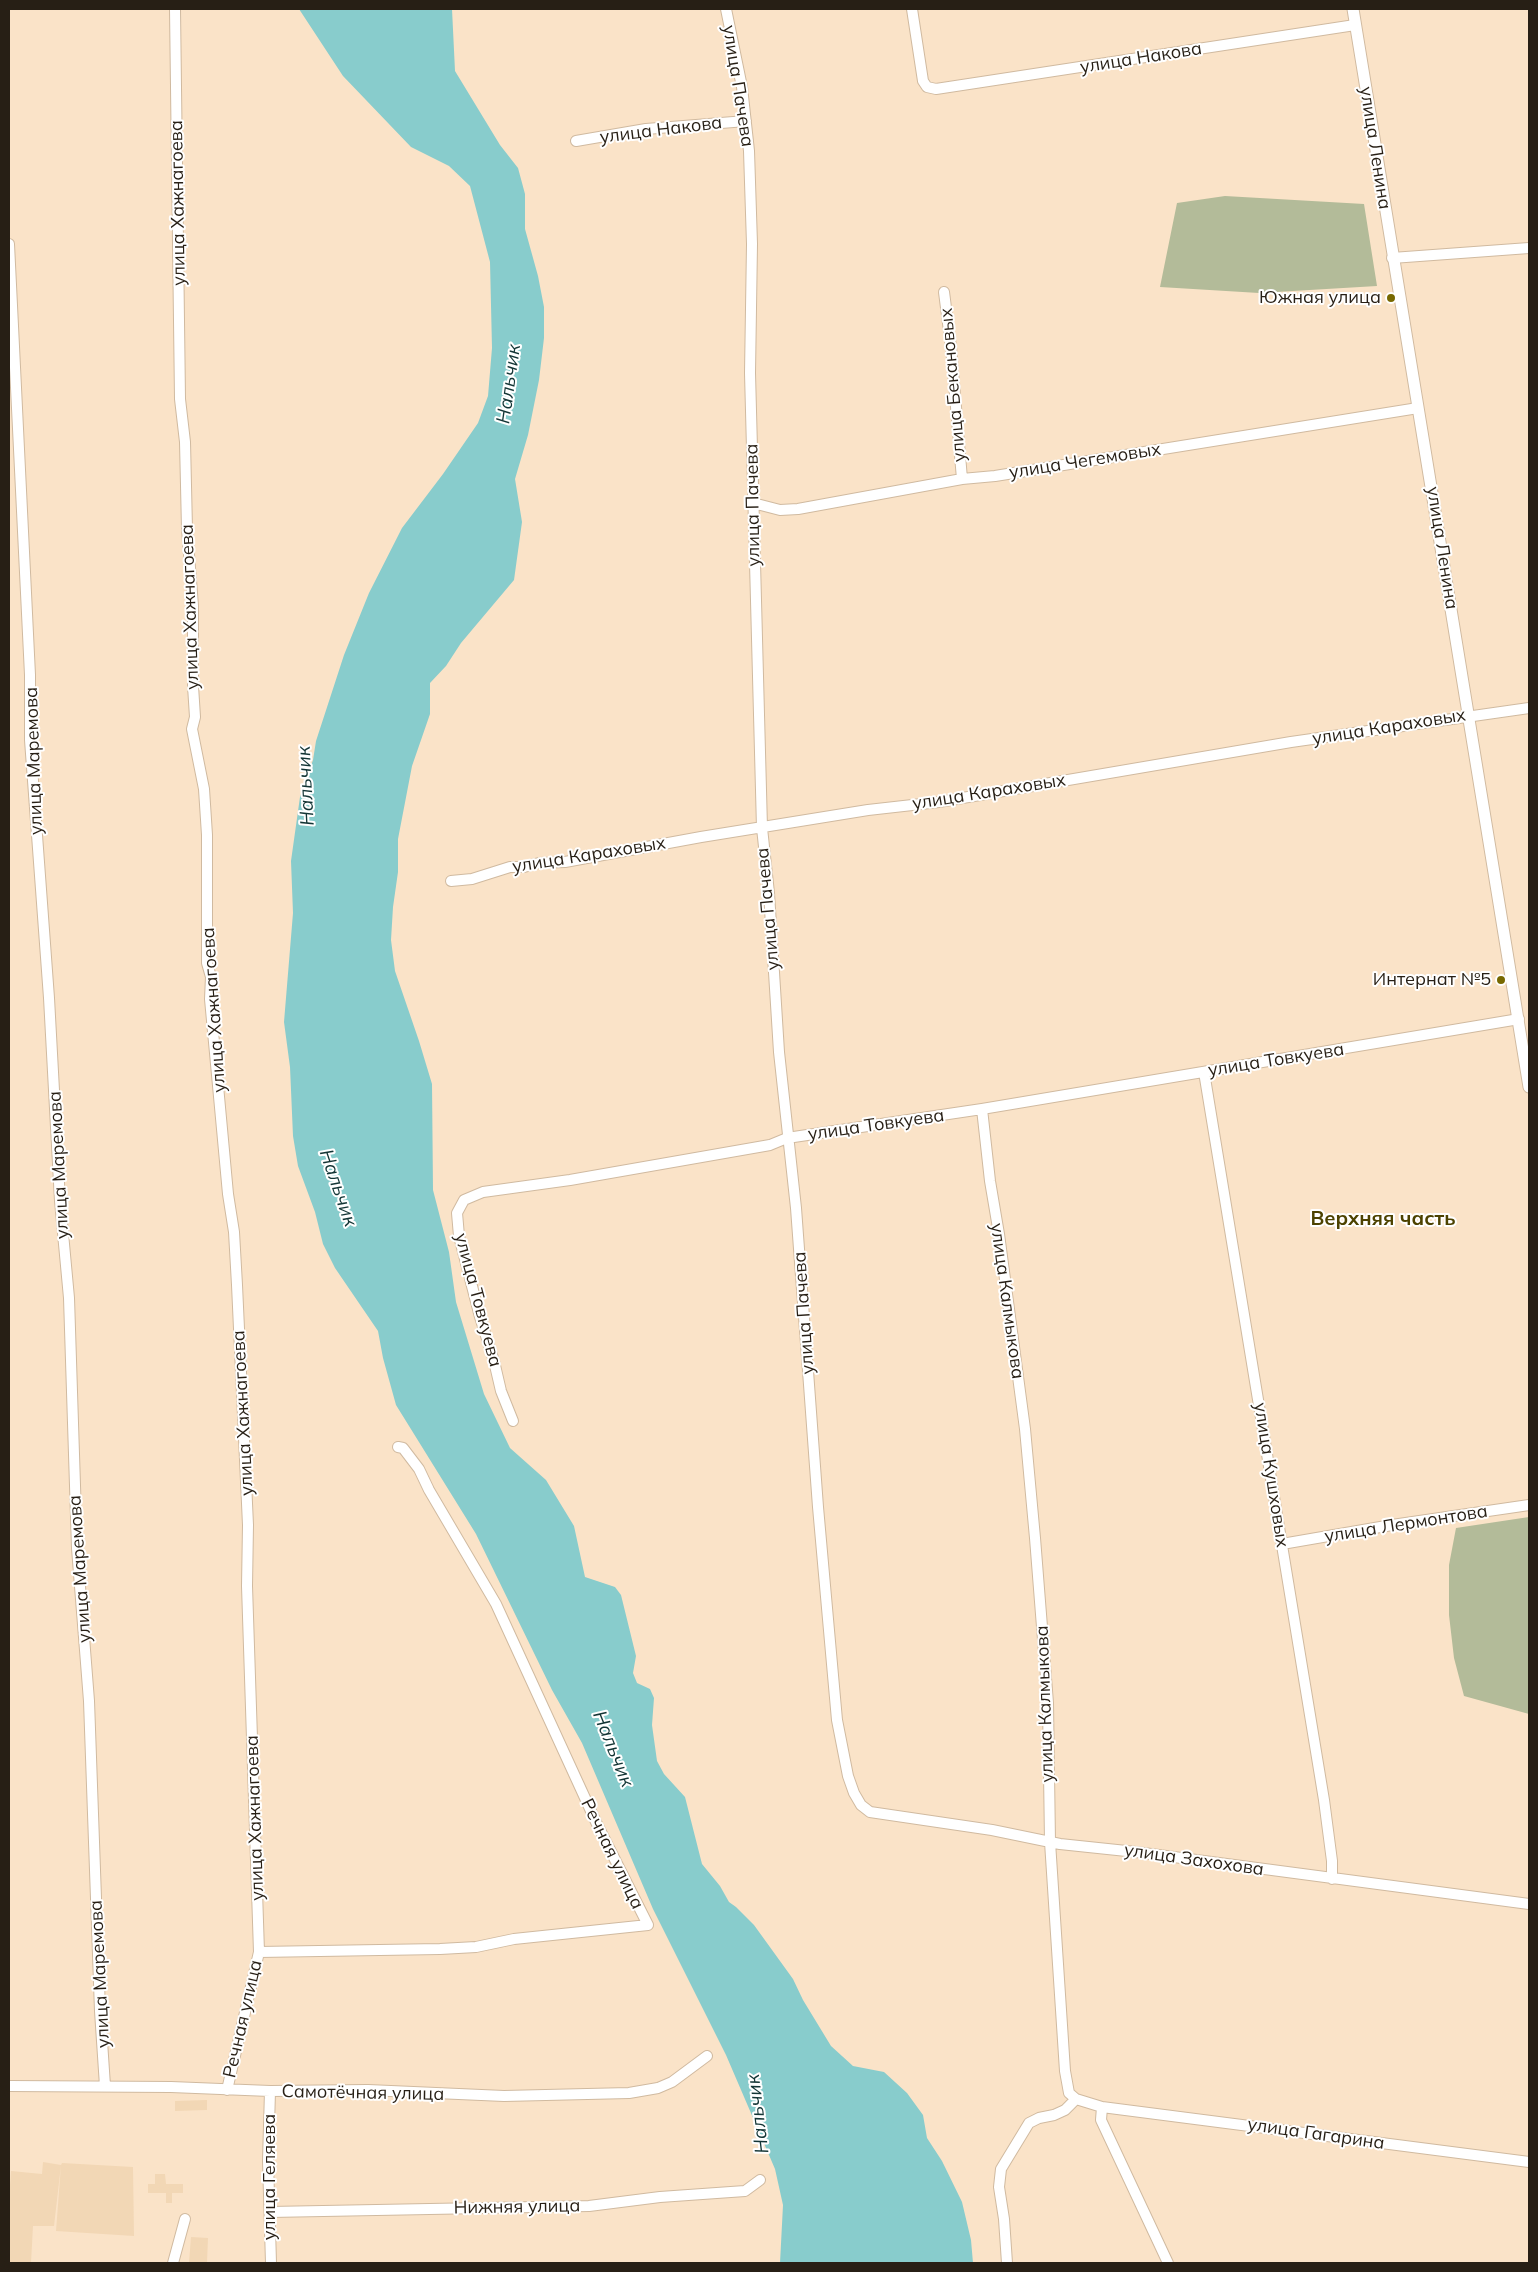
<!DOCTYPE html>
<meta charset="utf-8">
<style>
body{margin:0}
#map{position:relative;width:1538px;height:2272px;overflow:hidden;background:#fae3c8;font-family:Mulish,sans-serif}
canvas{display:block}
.frame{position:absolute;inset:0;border:10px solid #271f15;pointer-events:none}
</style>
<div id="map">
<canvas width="1538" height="2272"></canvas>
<div class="frame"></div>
</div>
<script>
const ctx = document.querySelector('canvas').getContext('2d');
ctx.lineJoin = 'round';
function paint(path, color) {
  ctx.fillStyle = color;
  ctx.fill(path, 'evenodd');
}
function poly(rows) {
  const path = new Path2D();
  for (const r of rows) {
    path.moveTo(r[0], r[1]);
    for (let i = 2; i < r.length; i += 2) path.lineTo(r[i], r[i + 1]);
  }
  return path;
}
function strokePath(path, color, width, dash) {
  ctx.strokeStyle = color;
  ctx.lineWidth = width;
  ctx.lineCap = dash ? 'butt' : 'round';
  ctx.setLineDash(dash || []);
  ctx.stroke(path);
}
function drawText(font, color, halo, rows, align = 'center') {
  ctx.font = font + ' Mulish,sans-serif';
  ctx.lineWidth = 4;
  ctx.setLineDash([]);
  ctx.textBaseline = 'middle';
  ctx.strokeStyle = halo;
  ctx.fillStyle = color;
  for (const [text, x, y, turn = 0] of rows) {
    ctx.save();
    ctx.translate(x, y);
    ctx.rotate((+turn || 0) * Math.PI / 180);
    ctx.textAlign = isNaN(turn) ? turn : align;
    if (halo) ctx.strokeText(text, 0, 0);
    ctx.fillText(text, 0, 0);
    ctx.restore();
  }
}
paint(poly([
 [207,2100,207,2110,175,2111,175,2101],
 [43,2162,61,2165,62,2163,133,2167,134,2236,56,2231,61,2165,54,2226,33,2226,31,2263,9,2263,9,2199,11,2171,42,2174],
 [155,2174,165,2174,166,2184,183,2184,183,2193,172,2193,172,2203,166,2203,166,2193,148,2193,148,2184,155,2184],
 [191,2237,208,2238,207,2263,189,2263]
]), '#f2d7b5');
paint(poly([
 [1225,196,1364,204,1377,286,1259,293,1160,287,1177,203],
 [1529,1517,1529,1714,1464,1696,1454,1658,1449,1615,1449,1565,1456,1528]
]), '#b3bb99');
paint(poly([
 [299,9,452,9,455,71,500,145,518,168,525,194,525,229,538,276,544,307,544,338,539,380,528,435,515,479,522,522,514,580,461,643,446,666,430,683,430,714,412,766,398,839,398,872,393,907,391,940,395,971,419,1041,432,1084,433,1190,449,1252,456,1302,484,1394,510,1448,546,1480,574,1526,585,1577,615,1587,621,1595,636,1656,633,1673,637,1683,650,1689,654,1698,652,1725,657,1761,664,1774,685,1797,702,1864,720,1886,729,1902,736,1907,754,1925,793,1979,803,2000,831,2046,853,2066,884,2072,907,2093,923,2115,927,2138,942,2161,962,2202,971,2240,973,2263,780,2263,783,2205,775,2169,726,2055,653,1909,582,1743,552,1690,476,1534,396,1405,383,1358,378,1331,335,1268,323,1244,315,1212,298,1166,293,1136,290,1067,284,1022,293,913,291,861,300,797,313,760,316,741,344,655,369,593,402,528,443,474,478,423,488,396,492,348,490,262,470,186,449,166,411,147,343,76]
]), '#8cc');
const minor = poly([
 [175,9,180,399,185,442,187,529,193,606,193,686,195,717,192,729,204,789,207,835,207,963,211,977,210,999,228,1194,234,1232,237,1285,248,1525,247,1586,259,1952],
 [726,9,742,87,749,151,752,244,750,373,762,828,769,893,779,1052,796,1208,818,1507,837,1720,848,1776,854,1793,861,1805,870,1812,992,1830,1060,1844,1136,1852,1529,1904],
 [912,9,923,81,927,87,936,89,1355,25],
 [576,141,646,129,746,121],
 [9,244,30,675,30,740,49,998,60,1201,69,1298,77,1548,89,1701,100,2011,105,2086],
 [1392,258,1529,248],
 [944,292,951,347,962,479],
 [753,503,780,510,798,509,962,479,995,476,1418,408],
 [451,881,472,879,510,867,524,867,539,863,565,862,701,837,868,810,939,802,1291,742,1529,708],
 [1204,1072,1324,1800,1332,1861,1332,1879],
 [982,1109,990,1181,999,1234,1025,1429,1035,1538,1048,1703,1050,1842,1065,2071,1069,2093,1076,2099,1102,2107,1529,2162],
 [513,1421,501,1391,494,1361,480,1317,459,1236,457,1213,464,1200,483,1192,570,1180,770,1145,787,1138,982,1109,1519,1019],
 [1282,1544,1392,1525,1529,1505],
 [9,2086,171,2087,270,2091,368,2090,504,2096,629,2093,658,2088,672,2082,707,2056],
 [227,2090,259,1952,440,1949,476,1947,514,1939,648,1925,596,1822,496,1604,429,1490,419,1469,403,1448,398,1447],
 [270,2091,268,2161,271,2263],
 [1102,2107,1101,2120,1168,2263],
 [270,2212,589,2206,660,2197,745,2191,760,2180],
 [173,2263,185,2219],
 [1007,2263,1004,2219,999,2187,1001,2169,1029,2123,1039,2118,1054,2115,1065,2110,1076,2099]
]);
const tertiary = poly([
 [1353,9,1529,1087]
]);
strokePath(minor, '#d0baa0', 12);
strokePath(tertiary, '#d0baa0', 13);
strokePath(minor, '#fff', 10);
strokePath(tertiary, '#fff', 11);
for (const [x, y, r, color] of [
 [1391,298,5,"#776800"],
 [1501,980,5,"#776800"]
]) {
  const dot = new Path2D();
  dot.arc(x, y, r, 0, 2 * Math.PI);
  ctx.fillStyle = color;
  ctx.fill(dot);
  strokePath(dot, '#fff', 2);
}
drawText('18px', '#271f15', '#fff', [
 ["улица Накова",1141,58,-9],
 ["улица Пачева",738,86,81],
 ["улица Накова",661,130,-7],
 ["улица Ленина",1375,148,81],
 ["улица Хажнагоева",178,203,-91],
 ["улица Бекановых",953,385,-95],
 ["улица Чегемовых",1085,461,-9],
 ["улица Пачева",753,505,-91],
 ["улица Ленина",1442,548,81],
 ["улица Хажнагоева",190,607,-92],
 ["улица Караховых",1389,727,-9],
 ["улица Маремова",34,761,-92],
 ["улица Караховых",989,792,-9],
 ["улица Караховых",589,855,-9],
 ["улица Пачева",768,909,-95],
 ["улица Хажнагоева",214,1010,-94],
 ["улица Товкуева",1276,1060,-9],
 ["улица Товкуева",876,1125,-8],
 ["улица Маремова",59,1165,-93],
 ["улица Товкуева",478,1300,75],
 ["улица Калмыкова",1007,1301,82],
 ["улица Пачева",804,1313,-94],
 ["улица Хажнагоева",243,1413,-93],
 ["улица Кушховых",1271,1475,81],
 ["улица Лермонтова",1406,1524,-9],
 ["улица Маремова",80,1569,-94],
 ["улица Калмыкова",1045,1704,-92],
 ["улица Хажнагоева",255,1818,-92],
 ["Речная улица",612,1854,64],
 ["улица Захохова",1194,1860,8],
 ["улица Маремова",100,1974,-93],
 ["Речная улица",243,2019,-77],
 ["Самотёчная улица",363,2093,1],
 ["улица Гагарина",1316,2134,8],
 ["улица Геляева",270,2177,-90],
 ["Нижняя улица",517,2207,-1]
]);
drawText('18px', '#271f15', '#fff', [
 ["Южная улица",1381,298],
 ["Интернат №5",1491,980]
], 'right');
drawText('italic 19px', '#133535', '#fff', [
 ["Нальчик",509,384,-82],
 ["Нальчик",306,786,-93],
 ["Нальчик",338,1188,71],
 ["Нальчик",613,1749,68],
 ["Нальчик",758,2114,-97]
]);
drawText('bold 20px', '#4c4200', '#fff', [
 ["Верхняя часть",1383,1219]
]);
</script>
